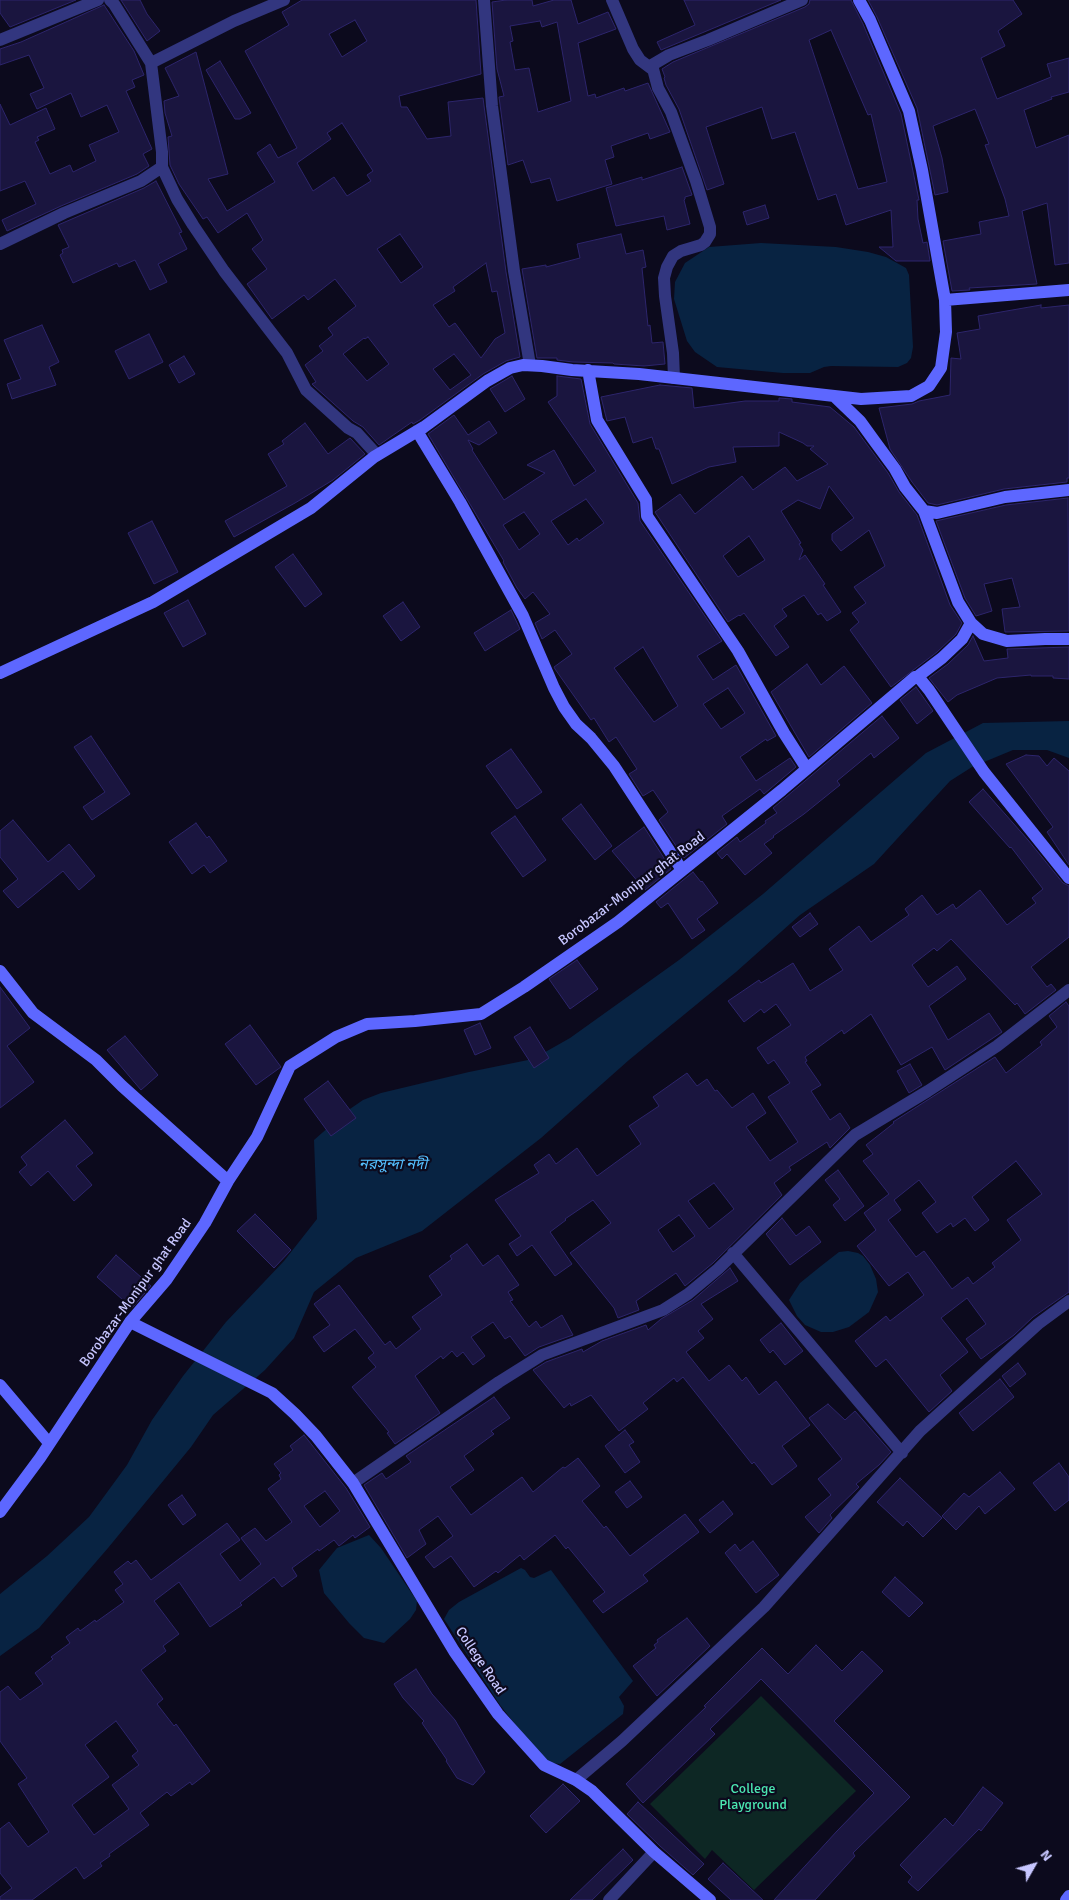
<!DOCTYPE html>
<meta charset="utf-8">
<style>
body{margin:0}
#map{position:relative;width:1069px;height:1900px;overflow:hidden;background:#0c0a1d;font-family:Signika,sans-serif}
canvas{display:block}
.north{position:absolute;left:1009px;top:1840px;width:50px;height:50px;-webkit-text-stroke:4px #0c0a1d;paint-order:stroke;rotate:52deg;font-size:14px;font-weight:700;line-height:20px;text-align:center;color:#c7c6ff}
.north::after{content:'';display:block;margin:auto;width:18px;height:22px;background:#c7c6ff;clip-path:polygon(50% 0,100% 100%,50% 72%,0 100%)}
</style>
<div id="map">
<canvas width="1069" height="1900"></canvas>
<div class="north">N</div>
</div>
<script>
const ctx = document.querySelector('canvas').getContext('2d');
ctx.lineJoin = 'round';
function paint(path, color) {
  ctx.fillStyle = color;
  ctx.fill(path, 'evenodd');
}
function poly(rows) {
  const path = new Path2D();
  for (const r of rows) {
    path.moveTo(r[0], r[1]);
    for (let i = 2; i < r.length; i += 2) path.lineTo(r[i], r[i + 1]);
  }
  return path;
}
function strokePath(path, color, width, dash) {
  ctx.strokeStyle = color;
  ctx.lineWidth = width;
  ctx.lineCap = dash ? 'butt' : 'round';
  ctx.setLineDash(dash || []);
  ctx.stroke(path);
}
function drawText(font, color, halo, rows, align = 'center') {
  ctx.font = font + ' Signika,"Noto Sans Bengali",sans-serif';
  ctx.lineWidth = 4.5;
  ctx.setLineDash([]);
  ctx.textBaseline = 'middle';
  ctx.strokeStyle = halo;
  ctx.fillStyle = color;
  for (const [text, x, y, turn = 0] of rows) {
    ctx.save();
    ctx.translate(x, y);
    ctx.rotate((+turn || 0) * Math.PI / 180);
    ctx.textAlign = isNaN(turn) ? turn : align;
    if (halo) ctx.strokeText(text, 0, 0);
    ctx.fillText(text, 0, 0);
    ctx.restore();
  }
}
paint(poly([
 [761,1696,856,1791,754,1890,712,1850,705,1859,650,1804]
]), '#0d2724');
paint(poly([
 [761,243,836,247,868,252,886,257,906,268,909,275,913,347,911,358,907,363,898,367,831,366,824,367,810,373,783,373,717,367,695,352,687,341,674,299,675,282,685,263,709,247],
 [1069,721,1069,758,1047,750,1013,750,972,767,950,781,874,864,800,915,736,972,629,1060,541,1138,422,1231,356,1258,314,1292,294,1338,265,1370,213,1415,191,1447,108,1548,39,1628,0,1656,0,1594,47,1556,89,1517,127,1465,152,1420,183,1376,226,1322,284,1261,317,1219,314,1140,347,1111,363,1100,381,1093,469,1072,533,1059,570,1038,679,960,763,894,926,753,983,723],
 [848,1251,858,1253,863,1256,870,1265,876,1279,878,1292,869,1312,849,1327,833,1332,821,1332,805,1325,797,1316,789,1300,800,1283,821,1266,839,1252],
 [369,1535,381,1548,417,1601,416,1610,410,1619,384,1643,364,1638,349,1623,324,1593,319,1570,337,1548],
 [521,1568,525,1570,530,1577,534,1578,551,1570,633,1681,619,1697,624,1706,623,1714,560,1764,551,1763,536,1751,500,1705,444,1619,449,1610,459,1602]
]), '#082342');
const building = poly([
 [0,0,76,0,10,27,0,13,0,0],
 [121,0,140,0,147,14,160,31,147,41,121,0],
 [302,0,476,0,481,74,399,96,401,107,407,107,427,139,451,136,448,102,483,98,506,272,520,357,506,361,483,374,420,420,413,424,412,422,379,445,363,427,353,421,314,386,312,384,316,382,305,365,323,351,319,346,333,335,328,328,356,306,335,279,308,300,304,295,272,319,247,284,267,269,252,249,263,240,247,213,218,233,207,217,203,219,179,184,170,165,168,137,172,136,165,113,164,101,179,96,165,68,196,52,228,174,208,179,227,211,275,182,257,153,270,144,278,158,297,148,245,51,289,25,282,12,302,0],
 [355,20,367,41,342,57,329,34,355,20],
 [342,123,373,171,367,175,371,181,347,196,334,177,313,191,297,163,331,139,327,133,342,123],
 [400,234,423,267,401,283,377,249,400,234],
 [486,263,492,292,497,291,505,333,495,339,481,358,455,323,449,327,433,305,455,291,453,287,486,263],
 [368,337,389,364,367,381,343,354,364,338,365,339,368,337],
 [454,354,471,375,450,390,433,369,454,354],
 [506,0,532,0,533,6,554,0,571,0,578,24,608,12,616,29,578,43,588,96,595,94,596,98,624,88,625,91,648,83,670,132,650,139,648,133,611,146,614,157,605,160,612,184,557,201,550,178,531,183,523,160,508,165,499,97,504,96,497,69,492,2,506,0],
 [540,21,542,27,557,22,571,101,538,112,529,68,515,70,510,42,513,41,510,26,540,21],
 [684,0,781,0,661,50,657,42,695,25,684,0],
 [810,0,851,0,863,24,901,114,919,200,917,200,918,219,923,243,927,242,930,261,896,261,879,247,893,247,891,210,846,225,836,194,818,200,795,132,772,139,762,107,706,127,724,184,707,190,679,109,666,85,664,78,665,77,662,69,673,62,805,7,809,4,810,0],
 [831,30,868,115,871,114,887,182,858,189,809,40,831,30],
 [868,0,1013,0,1022,14,998,31,1005,46,981,58,997,99,1051,77,1047,64,1069,58,1069,92,1051,97,1052,99,1024,110,1036,148,1069,135,1069,263,1055,265,1047,203,1022,211,1037,284,969,288,970,290,952,291,943,241,981,234,979,222,1009,216,1005,199,985,145,989,144,975,109,933,126,942,158,948,192,935,195,917,108,877,17,868,0],
 [104,5,134,51,144,75,132,80,135,87,126,91,152,149,143,154,149,166,137,174,61,206,7,231,2,220,36,204,25,181,0,191,0,104,10,125,46,108,55,129,37,137,39,140,35,142,50,174,70,165,73,172,96,161,89,145,119,132,107,105,81,117,71,93,37,109,30,94,44,88,29,55,0,65,0,49,21,42,104,5],
 [220,61,251,113,240,119,235,119,206,70,220,61],
 [682,167,692,195,685,197,685,199,684,200,690,224,667,230,664,216,616,226,606,188,642,177,642,180,682,167],
 [156,181,182,232,179,233,187,249,158,264,167,282,150,290,135,260,119,267,117,263,73,283,60,255,63,253,62,250,69,247,58,225,144,188,156,181],
 [765,205,769,218,747,225,743,212,765,205],
 [621,234,626,254,643,250,646,267,642,268,648,326,650,325,652,343,663,342,665,364,644,366,614,364,613,363,573,362,557,360,557,358,537,358,522,269,546,265,546,267,580,258,577,244,621,234],
 [1041,305,1041,308,1069,305,1069,478,1067,478,1067,482,1004,489,937,505,928,503,912,482,890,449,879,408,912,404,919,401,950,395,951,358,961,359,957,333,980,329,978,316,1041,305],
 [42,325,59,362,49,367,56,385,12,399,7,384,21,379,4,340,42,325],
 [149,334,163,362,129,379,115,351,149,334],
 [184,356,195,374,179,383,169,365,184,356],
 [512,376,525,399,505,412,490,389,512,376],
 [557,376,581,379,590,424,638,503,640,521,722,641,697,656,713,680,736,665,776,736,767,741,766,739,740,757,756,781,790,758,796,767,764,794,760,789,722,816,727,824,684,858,659,820,668,812,653,790,643,796,629,774,637,769,616,737,609,742,594,718,591,720,555,669,554,667,572,654,555,630,542,639,535,623,550,614,533,592,525,599,517,588,503,562,504,561,428,434,454,415,468,435,489,421,497,433,479,445,468,440,473,449,472,450,504,500,545,473,527,465,554,450,574,486,596,471,548,402,557,396,557,376],
 [586,499,604,523,579,541,577,538,568,545,551,521,586,499],
 [524,512,540,534,519,550,503,525,524,512],
 [643,647,678,706,654,722,614,668,643,647],
 [728,688,745,713,721,729,703,704,728,688],
 [660,385,692,388,694,408,745,401,779,401,779,398,792,399,792,402,830,407,854,427,888,473,899,492,917,515,950,605,962,623,956,634,937,652,891,687,850,630,859,622,852,613,866,603,854,587,885,566,869,530,841,551,832,540,832,534,854,518,829,486,820,509,798,500,781,511,801,543,799,544,803,550,799,560,805,555,825,584,823,585,841,612,827,621,821,613,818,615,804,595,782,609,787,616,774,626,789,647,776,656,744,613,740,616,739,615,728,622,655,512,680,494,695,514,742,476,753,490,785,467,797,481,828,464,810,449,814,446,807,446,803,443,779,432,779,446,733,447,736,462,709,467,672,484,659,449,656,449,652,437,633,443,625,417,607,421,601,397,660,385],
 [749,536,765,560,738,577,723,556,749,536],
 [305,423,328,454,350,438,365,454,333,480,295,503,234,537,225,521,287,486,268,454,284,444,282,441,305,423],
 [1068,498,1069,631,1005,632,1002,609,1020,607,1012,578,984,584,992,611,976,616,965,598,936,521,1006,505,1068,498],
 [152,521,178,572,154,584,128,533,152,521],
 [293,554,322,594,305,607,275,567,293,554],
 [188,600,206,634,183,647,164,613,188,600],
 [403,602,420,627,401,641,383,616,403,602],
 [511,610,520,629,485,651,474,633,511,610],
 [973,636,984,661,1008,658,1007,649,1069,647,1069,679,1053,678,1053,676,1031,676,1031,675,997,678,957,695,948,702,929,678,948,664,968,645,973,636],
 [807,664,821,685,844,666,872,703,809,757,771,692,807,664],
 [916,687,933,711,917,724,900,700,916,687],
 [882,716,899,738,874,758,871,753,837,781,840,785,804,814,773,836,774,837,764,844,772,853,745,875,727,854,722,859,717,853,737,837,740,842,766,823,765,821,777,813,773,808,882,716],
 [91,736,130,794,92,820,83,807,105,792,74,747,91,736],
 [511,749,542,792,517,809,486,766,511,749],
 [1026,755,1039,756,1047,766,1054,758,1069,771,1069,865,1047,832,1053,827,1006,764,1026,755],
 [983,789,1028,840,1063,883,1069,886,1069,937,1031,967,1047,987,1051,984,1056,990,1025,1014,1017,1003,1015,1005,951,939,937,951,934,948,912,965,928,987,957,966,966,979,929,1006,948,1040,989,1013,1002,1032,945,1070,932,1047,901,1065,871,1014,844,1034,842,1030,805,1057,807,1061,805,1062,821,1085,811,1091,830,1120,840,1113,850,1128,830,1148,827,1142,789,1167,791,1170,774,1183,782,1195,713,1263,685,1286,676,1273,636,1301,639,1310,618,1318,614,1308,570,1253,611,1223,593,1200,565,1219,566,1220,550,1232,572,1264,555,1276,532,1245,517,1256,509,1244,521,1236,495,1200,539,1173,534,1165,549,1154,556,1164,577,1148,597,1176,641,1144,629,1126,659,1106,653,1097,687,1073,697,1086,707,1079,715,1091,717,1090,732,1108,753,1093,766,1113,746,1127,770,1161,798,1142,768,1097,790,1083,774,1060,768,1064,757,1048,791,1025,776,1004,764,1013,761,1009,744,1022,728,1001,759,980,761,983,793,963,810,991,843,970,829,949,859,926,871,942,909,915,905,909,922,895,937,915,953,904,956,909,980,890,1007,925,1036,903,1032,898,1043,889,1011,847,1010,848,969,802,983,789],
 [714,1183,734,1209,709,1229,688,1201,714,1183],
 [679,1215,695,1236,673,1252,658,1230,679,1215],
 [581,804,612,846,595,860,562,819,581,804],
 [515,816,546,860,523,877,491,833,515,816],
 [13,820,48,862,69,844,95,876,79,890,63,871,18,908,3,891,18,879,0,857,0,831,13,820],
 [196,823,207,838,209,836,227,861,210,873,204,865,192,874,169,842,196,823],
 [644,827,671,869,645,890,612,851,644,827],
 [693,872,701,882,702,881,718,903,697,919,705,930,692,939,668,903,661,908,656,902,693,872],
 [810,913,818,924,800,937,792,927,810,913],
 [577,960,598,989,570,1009,549,979,577,960],
 [0,987,30,1028,7,1046,34,1082,0,1108,0,987],
 [1066,1002,1069,1006,1069,1292,1033,1317,1014,1335,981,1359,966,1339,986,1324,967,1298,941,1318,968,1352,940,1375,952,1391,929,1412,886,1359,876,1367,855,1341,886,1316,890,1321,924,1295,908,1272,889,1286,857,1246,876,1230,864,1213,889,1194,863,1161,873,1154,866,1145,894,1123,893,1122,995,1057,1006,1073,1042,1045,1040,1042,1057,1027,1049,1016,1066,1002],
 [1016,1161,1042,1194,1007,1220,1021,1240,992,1263,995,1267,973,1284,968,1277,952,1289,924,1251,916,1257,888,1220,901,1210,894,1200,919,1180,936,1202,922,1213,937,1233,951,1223,953,1227,965,1218,975,1231,989,1220,972,1197,1016,1161],
 [480,1023,491,1048,475,1055,464,1030,480,1023],
 [250,1025,281,1067,256,1085,225,1044,250,1025],
 [530,1027,549,1058,534,1068,514,1037,530,1027],
 [125,1036,158,1075,141,1090,107,1050,125,1036],
 [910,1064,922,1085,909,1093,897,1071,910,1064],
 [328,1081,356,1118,331,1136,304,1099,328,1081],
 [65,1120,93,1153,76,1166,92,1185,74,1201,48,1171,31,1186,19,1172,27,1165,21,1157,65,1120],
 [838,1170,864,1206,845,1221,833,1205,840,1199,825,1180,838,1170],
 [255,1214,291,1250,274,1268,237,1231,255,1214],
 [782,1218,796,1236,809,1226,821,1242,790,1265,766,1234,782,1218],
 [467,1244,483,1266,498,1255,519,1285,508,1292,513,1300,510,1301,529,1327,536,1321,541,1328,562,1315,573,1335,539,1347,525,1356,510,1336,505,1339,493,1322,471,1337,485,1356,473,1365,463,1352,457,1357,452,1351,443,1359,441,1356,415,1376,440,1413,395,1444,387,1433,389,1432,352,1387,376,1367,368,1358,374,1353,355,1329,324,1352,313,1337,330,1325,314,1304,339,1285,385,1345,390,1341,396,1349,421,1329,412,1317,442,1295,429,1276,452,1259,450,1256,467,1244],
 [116,1255,151,1286,132,1308,97,1277,116,1255],
 [730,1268,738,1281,701,1304,713,1319,698,1331,704,1338,686,1352,709,1381,729,1365,742,1381,746,1377,759,1395,776,1381,810,1425,782,1446,797,1466,772,1485,754,1462,752,1464,683,1377,677,1382,674,1378,643,1403,648,1409,619,1431,591,1395,571,1406,570,1403,564,1408,533,1370,546,1362,582,1349,583,1352,602,1341,646,1325,648,1330,661,1319,693,1300,730,1268],
 [781,1323,803,1351,785,1365,773,1350,770,1353,760,1340,781,1323],
 [1018,1363,1026,1374,1010,1387,1002,1376,1018,1363],
 [1000,1379,1014,1397,973,1431,959,1413,1000,1379],
 [494,1397,510,1418,491,1431,494,1434,464,1456,474,1470,450,1487,471,1515,522,1477,533,1492,563,1467,565,1468,578,1458,600,1486,582,1501,604,1528,606,1526,630,1556,685,1514,699,1532,643,1575,648,1581,603,1613,593,1601,605,1592,568,1547,566,1549,555,1535,524,1560,520,1555,498,1573,496,1571,474,1587,451,1556,434,1568,425,1557,453,1536,438,1516,419,1530,426,1544,407,1558,364,1485,382,1473,386,1479,411,1462,406,1456,494,1397],
 [828,1404,845,1420,855,1411,891,1452,879,1465,856,1484,859,1487,830,1515,832,1518,819,1533,805,1517,831,1495,818,1479,842,1459,809,1418,828,1404],
 [625,1430,634,1442,629,1445,640,1462,625,1473,605,1446,625,1430],
 [304,1435,346,1488,370,1527,355,1538,353,1535,339,1546,334,1540,319,1551,318,1549,292,1568,297,1576,282,1587,274,1577,240,1603,242,1605,210,1627,179,1582,154,1601,179,1634,163,1646,166,1651,141,1670,163,1699,157,1704,174,1726,176,1724,210,1771,192,1785,190,1782,171,1796,167,1792,140,1813,149,1825,109,1854,110,1856,100,1863,102,1866,84,1879,76,1867,32,1900,0,1900,0,1897,12,1888,0,1873,0,1829,9,1822,28,1847,49,1832,18,1784,27,1778,0,1741,0,1692,8,1686,20,1700,43,1684,35,1673,53,1659,51,1657,70,1643,66,1637,78,1628,80,1631,95,1620,96,1622,124,1602,115,1590,123,1584,114,1572,128,1561,131,1564,136,1560,151,1580,227,1523,240,1540,220,1554,240,1581,261,1564,241,1538,255,1528,266,1541,292,1522,268,1489,281,1479,279,1475,281,1473,274,1464,293,1450,290,1446,304,1435],
 [325,1491,340,1511,320,1527,304,1506,325,1491],
 [116,1721,138,1751,132,1756,139,1765,112,1785,129,1809,94,1835,72,1805,109,1777,85,1745,116,1721],
 [1059,1463,1069,1477,1069,1500,1055,1511,1033,1483,1059,1463],
 [1000,1472,1015,1489,985,1514,979,1506,956,1530,942,1516,964,1493,969,1497,1000,1472],
 [900,1478,942,1518,923,1537,907,1521,903,1526,877,1502,900,1478],
 [630,1481,642,1497,627,1508,615,1492,630,1481],
 [182,1495,196,1515,183,1525,168,1505,182,1495],
 [723,1501,733,1514,710,1533,699,1520,723,1501],
 [753,1541,779,1575,756,1593,725,1553,735,1544,740,1551,753,1541],
 [895,1577,923,1603,909,1617,882,1592,895,1577],
 [687,1618,710,1646,657,1696,633,1666,656,1648,654,1645,658,1642,657,1640,687,1618],
 [816,1645,842,1671,862,1651,883,1671,834,1721,910,1797,853,1853,855,1856,815,1900,774,1900,837,1831,874,1793,761,1679,710,1729,715,1734,643,1803,626,1784,706,1707,704,1706,762,1648,788,1674,816,1645],
 [416,1669,432,1694,455,1720,485,1772,473,1785,457,1778,446,1761,447,1760,422,1723,424,1721,403,1698,394,1684,416,1669],
 [563,1784,580,1801,546,1833,530,1816,563,1784],
 [983,1787,1003,1803,981,1831,979,1829,918,1891,908,1882,912,1877,900,1865,945,1818,953,1826,983,1787],
 [638,1802,704,1864,693,1875,660,1846,627,1814,638,1802],
 [623,1849,633,1860,592,1900,570,1900,623,1849],
 [723,1863,763,1900,731,1900,708,1879,723,1863]
]);
paint(building, '#1a153f');
strokePath(building, '#2d256c', 1);
strokePath(poly([
 [110,0,114,4,151,63,162,152,162,167,177,199,193,225,224,271,287,353,306,390,348,428,357,433,377,455],
 [484,0,492,106,514,271,530,365],
 [612,0,633,49,640,60,652,69],
 [0,40,98,0],
 [151,63,234,21,284,0],
 [0,244,64,213,141,181,162,167],
 [674,378,673,353,665,296,664,278,667,267,673,256,681,251,701,245,705,242,710,234,710,227,696,181,671,112,658,88,652,65,669,55,708,40,802,0],
 [733,1253,902,1453],
 [353,1483,499,1382,542,1355,663,1310,688,1294,718,1269,855,1135,928,1091,997,1046,1069,990],
 [576,1780,622,1741,764,1607,920,1431,1038,1324,1069,1301],
 [609,1900,654,1852]
]), '#32367f', 12);
strokePath(poly([
 [945,300,1069,290],
 [588,370,597,420,646,500,647,516,738,651,784,733,807,769],
 [835,397,860,421,873,439,895,469,905,487,924,511,937,513,1005,497,1069,490],
 [417,431,460,502,523,616,554,688,564,707,576,724,591,738,614,766,682,870],
 [924,511,958,602,971,623,983,634,1007,641,1045,639,1069,639],
 [0,673,153,602,311,508,374,457,424,427,487,381,510,368,523,365,542,366,572,370,639,374,861,399,911,396,929,386,941,368,946,332,945,300,922,170,909,111,870,20,859,0],
 [917,677,942,658,962,639,971,623],
 [0,971,33,1013,96,1060,122,1086,228,1181],
 [130,1322,272,1393,295,1414,316,1436,353,1483,454,1651,498,1714,544,1765,576,1780,592,1791,654,1852,710,1900],
 [0,1385,49,1443],
 [0,1512,40,1458,130,1322,167,1279,205,1223,228,1181,257,1137,290,1066,336,1037,367,1024,415,1021,481,1014,524,987,618,922,782,790,915,677,920,679,929,690,984,772,1069,878],
 [1066,1900,1069,1896]
]), '#5d67ff', 12);
drawText('14px', '#c7c6ff', '#0c0a1d', [
 ["Borobazar-Monipur ghat Road",632,889,-37],
 ["Borobazar-Monipur ghat Road",136,1293,-54],
 ["College Road",480,1661,56]
]);
drawText('14px', '#4be6b1', '#0c0a1d', [
 ["College",753,1789],
 ["Playground",753,1805]
]);
drawText('italic 15px', '#54bfff', '#0c0a1d', [
 ["নরসুন্দা নদী",393,1165]
]);
</script>
